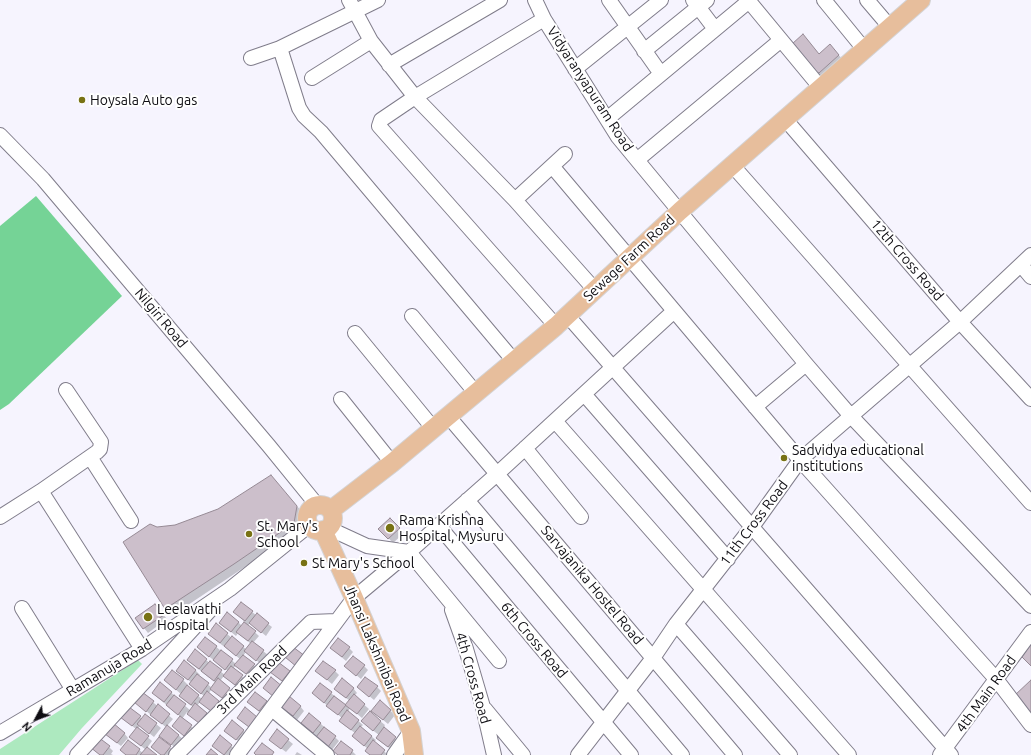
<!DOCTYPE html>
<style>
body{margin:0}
#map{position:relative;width:1031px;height:755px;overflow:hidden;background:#f6f4fe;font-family:Ubuntu,sans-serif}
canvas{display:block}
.north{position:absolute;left:16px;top:699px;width:40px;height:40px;-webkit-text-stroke:3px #fff;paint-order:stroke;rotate:229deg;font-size:11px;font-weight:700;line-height:16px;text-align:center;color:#0e0d12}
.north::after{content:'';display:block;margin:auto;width:14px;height:18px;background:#0e0d12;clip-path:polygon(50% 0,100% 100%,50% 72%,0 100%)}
</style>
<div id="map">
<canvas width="1031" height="755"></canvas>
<div class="north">N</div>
</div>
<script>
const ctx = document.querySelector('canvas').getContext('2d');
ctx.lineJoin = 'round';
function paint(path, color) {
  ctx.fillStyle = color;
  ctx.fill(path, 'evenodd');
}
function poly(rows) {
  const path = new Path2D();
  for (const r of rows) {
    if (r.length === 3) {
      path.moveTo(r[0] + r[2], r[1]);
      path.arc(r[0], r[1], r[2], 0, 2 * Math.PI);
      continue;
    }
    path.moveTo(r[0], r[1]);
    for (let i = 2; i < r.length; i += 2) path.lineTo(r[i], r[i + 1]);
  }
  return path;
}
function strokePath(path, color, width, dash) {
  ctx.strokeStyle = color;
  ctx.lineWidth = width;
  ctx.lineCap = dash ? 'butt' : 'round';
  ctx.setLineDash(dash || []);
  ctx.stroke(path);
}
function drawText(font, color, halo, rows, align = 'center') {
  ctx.font = font + ' Ubuntu,sans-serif';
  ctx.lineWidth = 4;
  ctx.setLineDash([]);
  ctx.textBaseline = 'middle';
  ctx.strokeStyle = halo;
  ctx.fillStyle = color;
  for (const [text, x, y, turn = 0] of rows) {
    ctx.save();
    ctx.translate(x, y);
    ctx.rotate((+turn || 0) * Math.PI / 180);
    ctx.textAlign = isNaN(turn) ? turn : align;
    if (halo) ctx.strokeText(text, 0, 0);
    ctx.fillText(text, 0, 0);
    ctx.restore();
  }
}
paint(poly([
 [138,660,142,664,82,728,59,755,0,755,0,749]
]), '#ade9bf');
paint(poly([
 [36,196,122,296,9,404,0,410,0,226]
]), '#75d396');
paint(poly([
 [836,52,845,62,822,77,815,70,819,55],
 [277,483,303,513,300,530,173,615,166,608,125,542,157,528,175,525,219,510],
 [390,519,404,533,393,543,380,529],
 [155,605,167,619,148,633,136,618],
 [234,612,252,612,272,627,266,636,250,623,248,626,259,636,253,643,268,655,261,664,246,652,243,656,258,669,251,678,236,665,233,669,246,680,239,689,224,676,220,681,234,693,227,702,212,689,208,694,222,706,215,715,200,702,197,706,211,718,204,726,187,712,182,719,195,730,188,739,177,730,181,717,157,697,171,692,175,697,191,711,193,707,184,700,181,694,169,684,172,671,183,680,187,684,186,686,202,699,204,696,194,688,192,683,182,675,184,662,196,671,200,675,198,676,212,688,216,683,192,664,206,660,225,675,228,671,203,652,206,638,236,664,240,659,213,638,227,634,247,650,251,644,238,633,236,636,225,627,238,622,242,626,245,622],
 [331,648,349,648,353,652,346,661],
 [364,666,368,670,361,679,350,670],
 [335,671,339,675,332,684,321,675],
 [289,672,293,676,287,685,275,676],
 [377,687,381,691,374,700,363,691],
 [353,688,357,693,354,696,369,709,362,718,350,708,348,712,363,725,360,728,371,736,376,740,374,742,388,755,371,755,368,749,357,740,355,733,344,725,342,718,317,697,331,693,346,706,350,701,339,693],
 [142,693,173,719,167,726,183,739,176,748,165,740,167,728,140,706],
 [255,693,270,706,263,715,248,702],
 [380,702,395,715,388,724,377,715],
 [300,706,304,711,297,720,286,711],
 [370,713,385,725,383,728,399,742,392,750,381,742,379,735,367,726],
 [145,715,161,728,154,737,140,726,138,729,152,741,147,748,156,755,127,755,128,741,143,753,146,750,130,737,136,729,126,721,140,717,142,719],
 [233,722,248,735,241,743,230,735],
 [302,723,320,723,339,741,332,750],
 [277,731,293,744,286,752,275,744],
 [124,733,128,738,121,746,110,738],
 [220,737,236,750,232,755,224,755,217,750],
 [159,738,174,751,171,755,161,755],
 [341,742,352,751,356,755,338,755],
 [91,747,109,747,113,751,111,754,113,755,100,755],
 [297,752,302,755,295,755]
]), '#0003');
const building = poly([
 [803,34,819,54,830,44,839,55,819,73,814,71,792,44,803,34],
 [271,475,297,506,294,523,234,564,165,609,123,542,150,524,157,527,175,525,218,509,271,475],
 [390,518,400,528,388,539,378,529,390,518],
 [241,602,253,611,245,621,233,612,241,602],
 [155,604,164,615,143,629,135,618,155,604],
 [227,612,239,622,231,632,219,623,227,612],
 [257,613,269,623,261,633,249,623,257,613],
 [244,622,256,631,248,641,236,632,244,622],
 [216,623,228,633,220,643,208,634,216,623],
 [232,636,244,646,236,656,224,646,232,636],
 [205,637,217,646,209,657,197,647,205,637],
 [338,638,350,647,342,657,330,648,338,638],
 [252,641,264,650,256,661,244,651,252,641],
 [1031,644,1031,666,1022,657,1031,644],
 [293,647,305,656,297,667,285,657,293,647],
 [195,649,207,659,199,669,187,660,195,649],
 [221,650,233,659,225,670,213,660,221,650],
 [243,655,255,664,246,674,234,665,243,655],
 [353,656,365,665,356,676,344,666,353,656],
 [184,660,196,670,188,680,176,671,184,660],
 [210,661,222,670,214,681,201,671,210,661],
 [323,661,336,670,327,680,315,671,323,661],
 [278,662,290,671,282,681,270,672,278,662],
 [231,666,243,675,235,685,223,676,231,666],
 [172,670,184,679,176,690,164,680,172,670],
 [197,674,209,683,201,694,189,684,197,674],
 [271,677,283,687,274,697,263,688,271,677],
 [365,677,378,686,369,697,357,687,365,677],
 [218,678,230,688,222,698,210,689,218,678],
 [342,678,354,688,346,698,334,689,342,678],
 [1031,680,1031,718,1014,696,1031,680],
 [160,682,172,692,164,702,152,693,160,682],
 [320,683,332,692,324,703,312,693,320,683],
 [187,685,199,695,191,705,179,696,187,685],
 [207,691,219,701,211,711,199,702,207,691],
 [142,692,154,701,146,712,134,702,142,692],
 [255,692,267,701,259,711,247,702,255,692],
 [354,694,365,704,357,714,345,705,354,694],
 [174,695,186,704,178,715,166,705,174,695],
 [289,696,301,706,293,716,281,707,289,696],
 [334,696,346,705,338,715,326,706,334,696],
 [380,700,391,710,383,720,371,711,380,700],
 [195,703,207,713,199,723,187,714,195,703],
 [158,704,170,714,162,724,150,715,158,704],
 [129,707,141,716,132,726,120,717,129,707],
 [245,707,257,717,249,727,237,718,245,707],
 [347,710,359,720,351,730,339,721,347,710],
 [370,711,381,721,373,731,361,721,370,711],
 [309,713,321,723,313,733,301,723,309,713],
 [145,714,157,723,149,734,137,724,145,714],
 [180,716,192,725,184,736,172,726,180,716],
 [232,720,244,730,236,740,224,731,232,720],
 [113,723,125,733,117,743,105,734,113,723],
 [167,725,179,735,171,745,159,736,167,725],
 [360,726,372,736,364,746,352,736,360,726],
 [137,727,149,736,141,746,129,737,137,727],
 [324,727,336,736,328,747,316,737,324,727],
 [384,727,396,737,388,747,376,738,384,727],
 [277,729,289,739,281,749,269,740,277,729],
 [220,735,232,745,224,755,212,746,220,735],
 [98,737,110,746,103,755,100,755,90,747,98,737],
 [159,737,171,746,164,755,161,755,151,747,159,737],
 [128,740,140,749,136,755,126,755,120,750,128,740],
 [373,740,385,750,381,755,370,755,365,751,373,740],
 [341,741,353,750,350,755,338,755,333,751,341,741],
 [262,743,274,752,272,755,256,755,254,753,262,743],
 [147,747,157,755,140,755,147,747],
 [211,749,218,755,206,755,211,749]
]);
paint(building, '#ccbfcb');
strokePath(building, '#968a95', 1);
const minor = poly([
 [349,0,371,41,415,97,515,200,595,290],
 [378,0,280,48,299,108,304,116,321,132,514,361],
 [535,0,544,19,618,137,637,160,806,364,850,415,1031,606],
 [609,0,661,74],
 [693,0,715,29],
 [748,0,820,87],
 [824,0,864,49],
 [867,0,890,27],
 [544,19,415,97,381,120,379,126,556,326],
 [644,51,707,0],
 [251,58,280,48],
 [389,65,500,0],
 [575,69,661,0],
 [312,78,371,41],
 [607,119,749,1],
 [785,119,960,322,1031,399],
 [0,135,43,179,269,446,317,505],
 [637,160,781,40],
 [552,166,800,460,996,679,1031,725],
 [733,166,1031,503],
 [515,200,565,154],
 [1021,265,1031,277],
 [567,315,951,755],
 [412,316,475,392],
 [355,333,433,428],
 [584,394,728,559],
 [341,399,392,463],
 [755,407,806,364],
 [448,416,735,755],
 [555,421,849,755],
 [525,448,581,517],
 [90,457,131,521],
 [41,491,142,649],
 [467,500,682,755],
 [0,517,41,491,97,452,100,449,101,442,66,390],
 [438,525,631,755],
 [328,528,367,546,409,552,499,661],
 [22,608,73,690],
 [452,610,466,649,483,707,494,755],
 [676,624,790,755],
 [272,709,327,755],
 [485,709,523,755],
 [0,733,142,649,230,589,307,527,308,523],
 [77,755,212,608],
 [176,755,311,622,336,621],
 [237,755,354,598,409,552,497,474,674,311],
 [394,755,411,731],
 [578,755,653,658,676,624,752,527,800,460,960,322,1031,255],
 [940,755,1031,632]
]);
const major = poly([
 [320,518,13],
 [331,510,392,463,556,326,680,211,921,0],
 [323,530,354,598,411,731,414,755]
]);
strokePath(minor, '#807d8b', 16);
strokePath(major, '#d4d3d4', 20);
strokePath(minor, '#fff', 14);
strokePath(major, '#e7be9c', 18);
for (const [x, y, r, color] of [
 [82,100,4,"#787214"],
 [784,458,4,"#787214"],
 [390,528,5,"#787214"],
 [249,534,4,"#787214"],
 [304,563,4,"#787214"],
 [148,617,5,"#787214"]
]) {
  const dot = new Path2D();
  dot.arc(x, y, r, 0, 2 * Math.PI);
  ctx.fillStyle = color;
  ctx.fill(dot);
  strokePath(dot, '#fff', 1.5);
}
drawText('14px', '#0e0d12', '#fff', [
 ["Vidyaranyapuram Road",590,89,57],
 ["Sewage Farm Road",629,258,-43],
 ["12th Cross Road",907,260,49],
 ["Nilgiri Road",161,318,50],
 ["11th Cross Road",754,523,-53],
 ["Sarvajanika Hostel Road",592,585,50],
 ["6th Cross Road",534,640,50],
 ["Jhansi Lakshmibai Road",377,653,67],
 ["Ramanuja Road",109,668,-31],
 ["4th Cross Road",473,678,74],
 ["3rd Main Road",252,680,-44],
 ["4th Main Road",986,694,-54]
]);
drawText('14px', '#0e0d12', '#fff', [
 ["Hoysala Auto gas",90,100],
 ["Sadvidya educational",792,450],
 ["institutions",792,466],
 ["Rama Krishna",399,520],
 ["Hospital, Mysuru",399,536],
 ["St. Mary's",257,526],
 ["School",257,542],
 ["St Mary's School",312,563],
 ["Leelavathi",157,609],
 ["Hospital",157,625]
], 'left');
</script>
